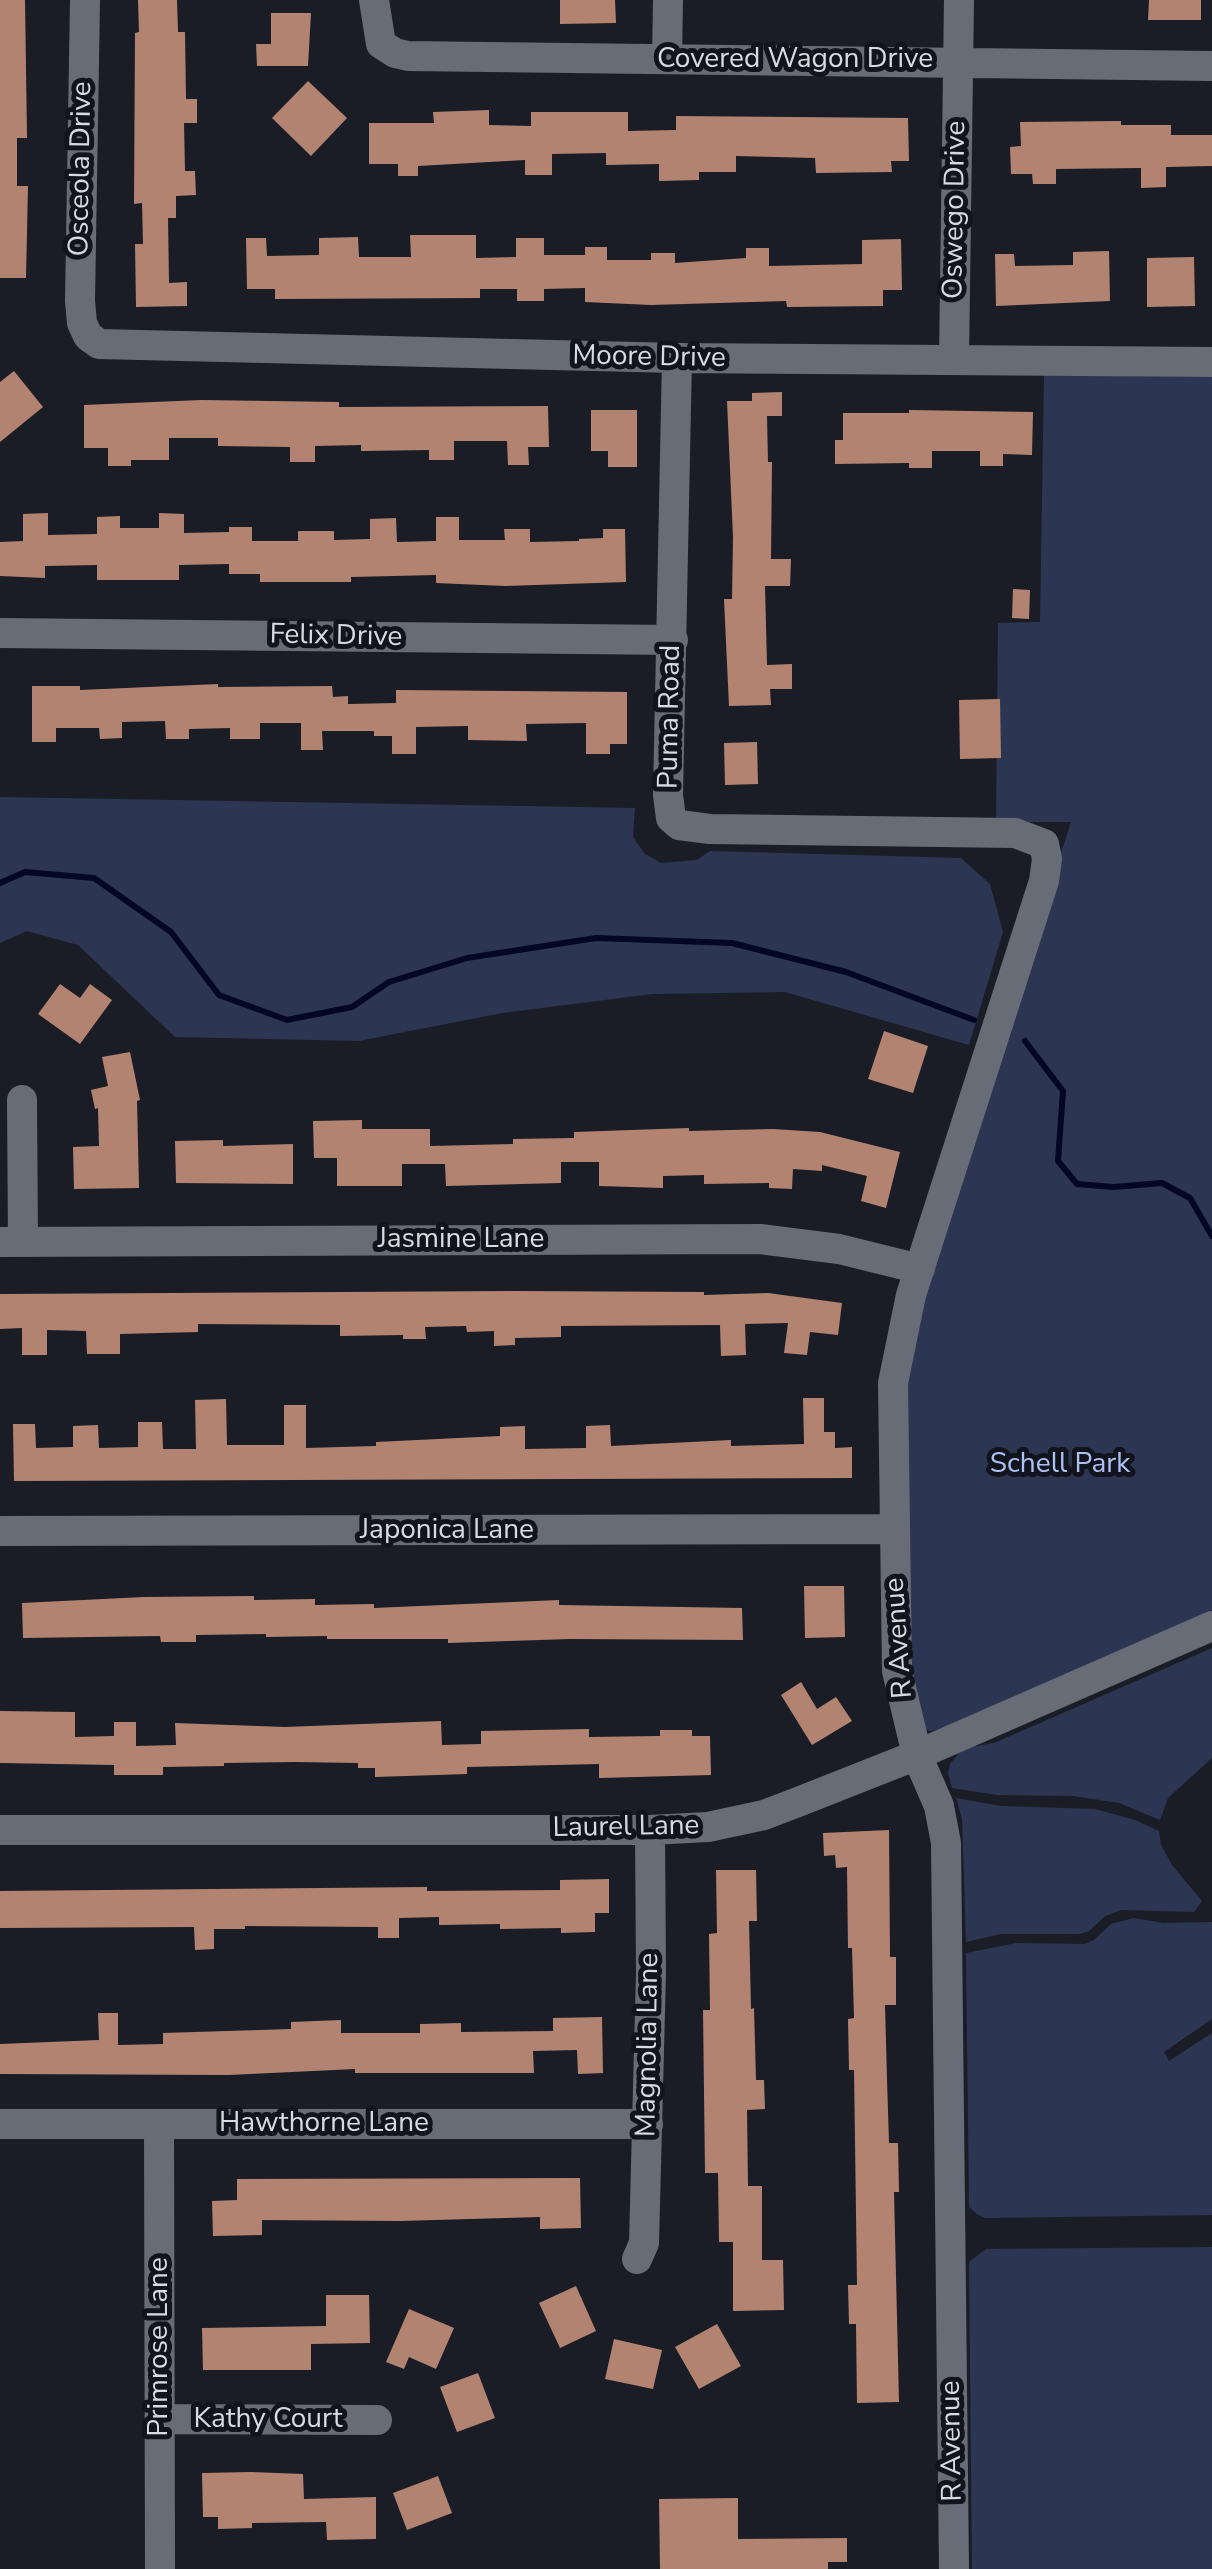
<!DOCTYPE html>
<style>
body{margin:0}
canvas{display:block;background:#1a1d26}
</style>
<canvas width="1212" height="2569"></canvas>
<script>
const ctx = document.querySelector('canvas').getContext('2d');
ctx.lineJoin = 'round';
function paint(path, color) {
  ctx.fillStyle = color;
  ctx.fill(path, 'evenodd');
}
function poly(rows) {
  const path = new Path2D();
  for (const r of rows) {
    path.moveTo(r[0], r[1]);
    for (let i = 2; i < r.length; i += 2) path.lineTo(r[i], r[i + 1]);
  }
  return path;
}
function strokePath(path, color, width, dash) {
  ctx.strokeStyle = color;
  ctx.lineWidth = width;
  ctx.lineCap = dash ? 'butt' : 'round';
  ctx.setLineDash(dash || []);
  ctx.stroke(path);
}
function drawText(font, color, halo, rows, align = 'center') {
  ctx.font = font + ' "Nunito Sans",sans-serif';
  ctx.lineWidth = 10;
  ctx.setLineDash([]);
  ctx.textBaseline = 'middle';
  ctx.strokeStyle = halo;
  ctx.fillStyle = color;
  for (const [text, x, y, turn = 0] of rows) {
    ctx.save();
    ctx.translate(x, y);
    ctx.rotate((+turn || 0) * Math.PI / 180);
    ctx.textAlign = isNaN(turn) ? turn : align;
    if (halo) ctx.strokeText(text, 0, 0);
    ctx.fillText(text, 0, 0);
    ctx.restore();
  }
}
paint(poly([
 [1044,375,1212,377,1212,1610,941,1729,930,1731,923,1728,908,1690,907,1376,921,1288,1071,822,996,822,998,623,1040,622],
 [0,797,635,808,633,837,645,854,661,863,697,860,710,851,961,858,990,884,1003,932,969,1045,785,992,652,994,502,1013,359,1041,175,1037,78,945,27,931,0,943],
 [1212,1648,1212,1758,1168,1798,1160,1820,1119,1803,1073,1796,997,1795,952,1788,948,1773,950,1764,959,1753,970,1747,994,1743],
 [956,1798,1001,1806,1095,1809,1135,1820,1159,1831,1161,1845,1172,1865,1202,1901,1194,1912,1121,1910,1105,1916,1089,1931,1080,1934,1001,1934,966,1942,962,1819],
 [1134,1918,1163,1923,1212,1922,1212,2019,1164,2052,1169,2061,1212,2033,1212,2215,985,2218,977,2214,969,2207,966,1953,1016,1943,1084,1944,1094,1940,1111,1924],
 [1212,2247,1212,2569,972,2569,969,2262,986,2249]
]), '#2c3653');
strokePath(poly([
 [0,883,25,872,94,878,171,932,219,995,287,1020,352,1007,389,982,467,958,596,938,732,943,846,972,974,1020],
 [1025,1041,1063,1091,1058,1161,1077,1184,1114,1187,1162,1183,1190,1198,1212,1236]
]), '#030725', 6);
paint(poly([
 [0,0,25,0,27,138,17,138,17,186,28,186,26,278,0,278],
 [138,0,177,0,178,32,185,32,186,99,197,99,197,123,184,123,185,171,195,171,196,195,176,196,176,218,168,218,169,283,187,282,187,306,136,307,135,244,143,244,142,203,134,204,135,33,139,32],
 [560,0,615,0,616,23,560,24],
 [1149,0,1201,0,1201,20,1148,20],
 [271,13,311,13,308,66,257,66,256,44,271,44],
 [308,81,347,118,311,156,272,118],
 [489,110,489,125,531,126,531,112,628,112,628,131,676,130,676,116,908,118,909,161,891,161,892,172,816,173,815,158,736,156,736,172,699,172,699,180,659,181,659,164,606,165,606,153,552,154,552,175,525,175,525,160,418,166,418,176,398,176,398,164,369,164,369,123,434,123,433,112],
 [1121,121,1121,125,1171,125,1171,135,1212,135,1212,166,1166,167,1166,187,1141,188,1141,168,1056,169,1056,184,1033,184,1032,174,1011,174,1010,147,1021,146,1020,122],
 [410,235,476,235,476,258,516,257,516,238,544,238,544,255,585,255,585,247,607,247,607,260,651,260,651,253,675,253,675,263,746,258,746,248,769,248,769,266,862,264,862,240,901,239,902,290,883,290,883,306,787,307,786,301,651,305,585,302,585,288,544,289,544,301,517,301,517,289,480,289,480,298,275,299,275,289,247,289,246,238,266,238,267,256,319,255,319,238,358,237,359,257,411,257],
 [1109,251,1110,301,996,306,995,254,1014,254,1015,266,1073,265,1073,252],
 [1194,257,1195,306,1147,307,1147,258],
 [14,371,43,407,0,442,0,382],
 [782,392,782,416,767,416,768,462,772,462,771,559,791,559,790,586,765,586,767,665,792,664,792,689,770,689,771,705,729,706,724,599,732,599,733,537,727,401,752,401,752,393],
 [201,400,339,402,339,407,548,406,549,447,528,447,529,465,508,465,507,441,454,441,454,460,429,460,429,450,361,451,361,445,315,446,315,462,290,462,290,447,218,446,218,438,169,438,169,460,131,460,131,466,108,466,108,448,84,448,84,405],
 [591,410,637,410,637,467,608,467,608,451,591,451],
 [909,410,1033,412,1032,455,1003,454,1003,466,980,466,980,451,932,451,932,468,909,468,909,463,835,464,835,440,843,440,843,413,909,413],
 [48,513,48,535,97,534,97,517,120,516,120,528,159,528,159,513,184,514,184,533,229,532,229,527,252,527,252,541,298,541,298,531,334,531,334,540,370,539,370,519,396,518,397,542,436,541,436,517,459,517,459,540,505,540,504,529,530,529,530,542,579,541,579,539,603,538,603,529,625,529,626,582,505,586,436,583,436,575,351,577,351,582,260,582,260,574,229,574,229,564,179,565,179,580,97,580,97,565,45,566,45,578,0,576,0,542,23,541,23,514],
 [1013,589,1030,590,1029,619,1012,618],
 [218,684,218,687,332,686,333,697,348,696,348,704,396,703,396,690,627,692,627,744,610,744,610,754,586,754,586,723,526,724,527,741,468,740,468,726,416,727,416,754,392,754,392,736,374,736,374,731,322,731,323,750,301,750,301,723,260,723,260,739,230,739,230,728,189,729,189,739,166,739,165,721,122,722,122,738,100,739,99,728,56,728,56,742,32,742,32,686,80,686,80,690],
 [1000,699,1001,758,960,759,959,700],
 [757,742,758,784,725,785,724,743],
 [60,984,80,998,90,984,112,1000,80,1044,38,1014],
 [884,1031,928,1046,913,1093,868,1079],
 [130,1052,140,1100,137,1101,139,1188,74,1189,73,1147,99,1146,98,1108,95,1109,91,1090,108,1086,102,1057],
 [362,1120,362,1129,430,1129,430,1146,513,1144,513,1139,574,1138,574,1132,689,1128,689,1131,773,1129,820,1132,900,1152,886,1208,861,1201,867,1176,822,1165,822,1171,793,1169,792,1189,769,1188,769,1183,704,1184,704,1175,663,1176,663,1188,599,1186,599,1162,561,1162,561,1183,446,1186,445,1164,402,1164,402,1186,337,1186,337,1158,314,1158,313,1121],
 [223,1140,223,1146,293,1144,293,1184,176,1183,175,1141],
 [514,1291,704,1292,704,1295,768,1293,842,1303,838,1335,810,1332,807,1355,784,1353,788,1323,745,1324,746,1355,721,1356,720,1325,561,1326,561,1337,515,1338,515,1345,494,1346,494,1331,467,1332,466,1326,425,1327,426,1339,403,1339,403,1335,340,1336,340,1325,198,1324,198,1332,120,1334,120,1354,87,1354,86,1331,47,1330,47,1355,22,1355,22,1328,0,1329,0,1294],
 [803,1398,824,1398,824,1432,835,1432,835,1448,852,1447,852,1478,14,1481,13,1424,35,1424,36,1448,73,1447,73,1426,98,1425,99,1448,138,1447,138,1422,162,1422,163,1449,196,1449,195,1400,226,1399,227,1445,284,1445,284,1405,306,1405,306,1448,376,1446,376,1442,500,1436,500,1427,525,1426,525,1449,586,1448,586,1426,610,1425,611,1446,731,1440,731,1446,804,1444],
 [804,1586,844,1586,845,1637,805,1638],
 [254,1596,254,1600,315,1599,315,1605,374,1604,374,1608,559,1600,559,1605,742,1608,743,1640,570,1639,448,1643,448,1639,327,1639,327,1636,266,1637,266,1634,196,1635,196,1642,161,1642,160,1636,23,1638,22,1603,144,1597],
 [801,1682,817,1709,836,1697,852,1721,812,1745,781,1695],
 [0,1711,75,1712,75,1737,114,1736,114,1722,136,1722,136,1746,176,1745,175,1723,285,1727,441,1721,442,1745,481,1744,481,1731,589,1729,589,1737,660,1736,660,1730,692,1730,692,1736,710,1736,711,1775,599,1778,599,1764,467,1767,467,1774,375,1777,375,1768,358,1768,358,1763,295,1762,224,1763,224,1766,163,1767,163,1775,114,1775,114,1765,0,1763],
 [889,1830,890,1957,896,1957,896,2005,885,2005,887,2079,889,2143,898,2143,899,2192,894,2192,899,2402,857,2403,856,2324,849,2324,848,2285,857,2285,854,2070,849,2070,848,2019,854,2018,852,1948,848,1948,847,1867,836,1868,835,1855,824,1856,823,1833],
 [716,1870,756,1870,757,1921,749,1921,751,2009,754,2008,756,2080,764,2080,765,2109,747,2110,748,2186,762,2186,762,2260,783,2260,784,2310,733,2311,733,2242,719,2242,718,2173,705,2173,703,2010,710,2010,709,1934,717,1933],
 [609,1879,609,1913,595,1913,595,1932,561,1933,561,1928,500,1929,500,1924,439,1925,439,1917,399,1918,399,1938,378,1938,378,1927,245,1926,245,1929,214,1929,214,1949,195,1950,194,1927,0,1928,0,1891,427,1887,427,1891,560,1890,560,1880],
 [98,2013,118,2013,118,2045,163,2044,163,2033,291,2029,291,2022,341,2020,341,2033,420,2033,420,2024,461,2023,461,2032,553,2031,553,2018,602,2017,603,2073,578,2074,577,2050,533,2051,534,2073,355,2073,355,2069,229,2075,0,2074,0,2044,99,2040],
 [580,2178,581,2228,540,2229,540,2217,400,2221,262,2220,262,2235,213,2236,212,2201,237,2200,237,2179],
 [576,2286,596,2331,560,2348,539,2303],
 [326,2295,369,2295,370,2343,311,2344,311,2370,203,2370,202,2328,326,2326],
 [409,2309,454,2328,436,2369,409,2357,404,2369,386,2362],
 [717,2324,741,2366,699,2389,675,2347],
 [614,2339,662,2350,653,2389,605,2379],
 [478,2373,495,2418,457,2432,440,2387],
 [251,2472,303,2474,304,2499,376,2497,376,2539,327,2540,326,2522,252,2523,252,2528,218,2529,218,2517,203,2517,202,2473],
 [438,2476,452,2513,407,2530,393,2493],
 [738,2498,738,2539,847,2538,847,2562,828,2562,828,2569,660,2569,659,2499]
]), '#b38372');
strokePath(poly([
 [85,0,80,301,82,323,88,336,99,344,677,358,1212,362],
 [374,0,381,44,395,53,408,56,1212,66],
 [667,59,668,0],
 [677,358,668,795,671,818,679,825,710,829,1015,833,1044,844,1047,859,1044,881,911,1295,893,1383,897,1671,917,1755,939,1806,946,1843,954,2569],
 [954,359,959,0],
 [0,633,673,640],
 [22,1100,23,1242],
 [0,1242,760,1239,839,1249,920,1269],
 [0,1531,894,1529],
 [0,1830,650,1830,708,1827,764,1815,798,1802,917,1755,1212,1626],
 [0,2124,648,2124],
 [159,2124,160,2569],
 [637,2259,644,2243,651,1972,650,1830],
 [160,2419,377,2420]
]), '#676c76', 30);
drawText('28px', '#d7dae0', '#11141c', [
 ["Covered Wagon Drive",795,60],
 ["Osceola Drive",82,169,-89],
 ["Oswego Drive",956,210,-89],
 ["Moore Drive",649,358,1],
 ["Felix Drive",336,637,1],
 ["Puma Road",671,717,-89],
 ["Jasmine Lane",461,1240],
 ["Japonica Lane",447,1531],
 ["R Avenue",900,1638,-94],
 ["Laurel Lane",626,1828,-1],
 ["Magnolia Lane",649,2045,-89],
 ["Hawthorne Lane",324,2124],
 ["Primrose Lane",160,2347,-90],
 ["Kathy Court",268,2420],
 ["R Avenue",953,2441,-91]
]);
drawText('28px', '#adc1f4', '#11141c', [
 ["Schell Park",1060,1465]
]);
</script>
